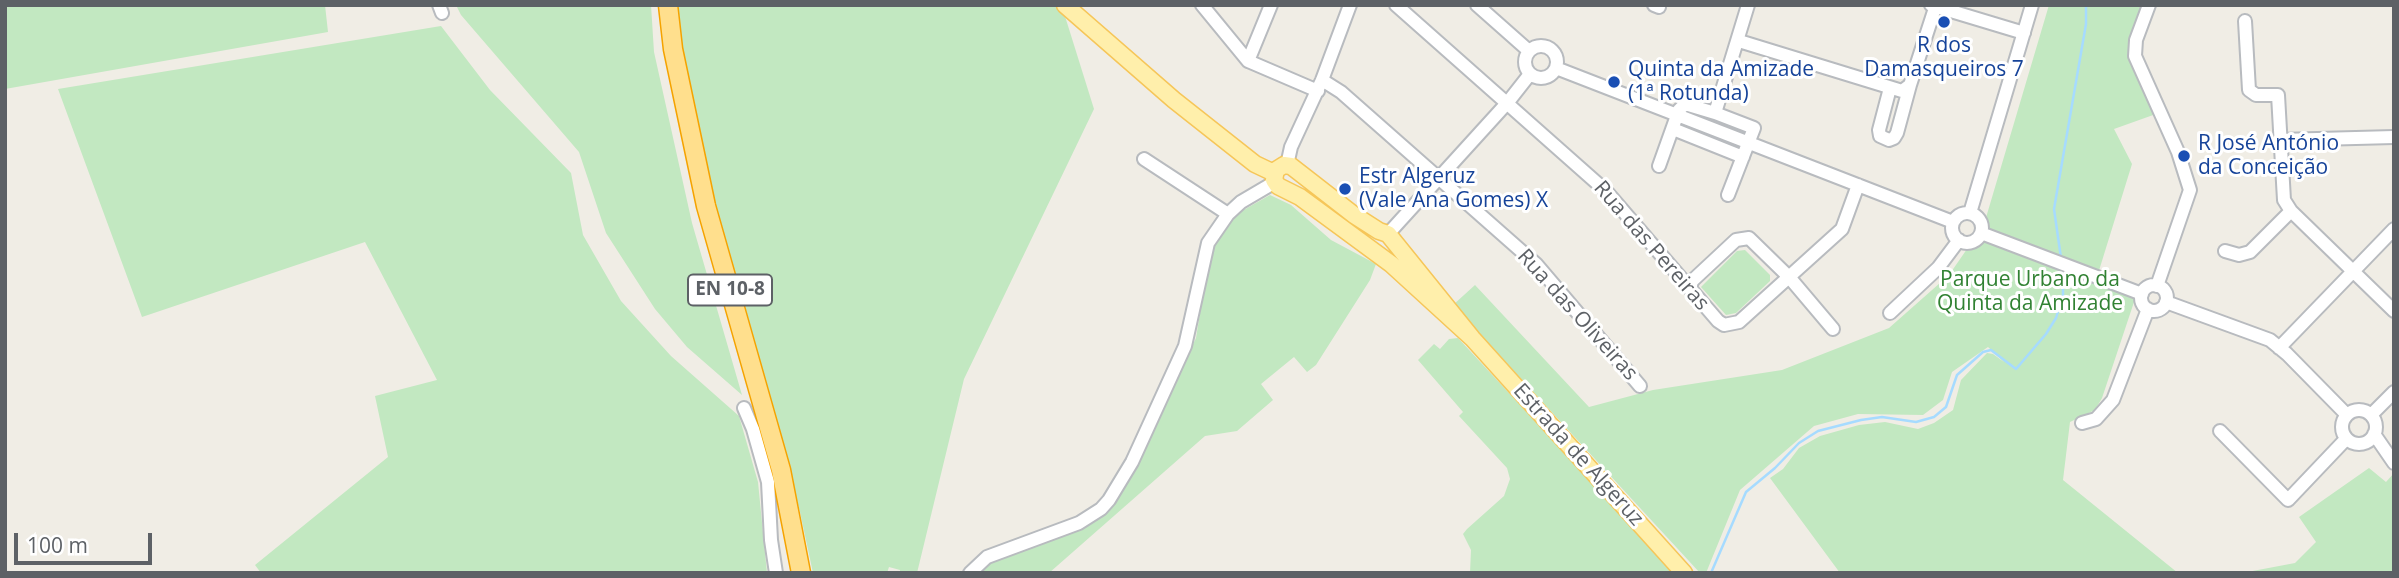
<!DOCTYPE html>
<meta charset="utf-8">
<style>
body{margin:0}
#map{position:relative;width:2399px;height:578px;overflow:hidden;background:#f0ede5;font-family:"Open Sans",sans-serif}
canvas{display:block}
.frame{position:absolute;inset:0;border:7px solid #5d6166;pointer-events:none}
.scale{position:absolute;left:14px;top:533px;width:138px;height:32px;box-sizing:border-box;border:4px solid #5d6166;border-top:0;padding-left:9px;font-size:21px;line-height:24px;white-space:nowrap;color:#5d6166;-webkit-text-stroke:5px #fff;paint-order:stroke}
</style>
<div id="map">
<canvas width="2399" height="578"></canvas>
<div class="frame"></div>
<div class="scale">100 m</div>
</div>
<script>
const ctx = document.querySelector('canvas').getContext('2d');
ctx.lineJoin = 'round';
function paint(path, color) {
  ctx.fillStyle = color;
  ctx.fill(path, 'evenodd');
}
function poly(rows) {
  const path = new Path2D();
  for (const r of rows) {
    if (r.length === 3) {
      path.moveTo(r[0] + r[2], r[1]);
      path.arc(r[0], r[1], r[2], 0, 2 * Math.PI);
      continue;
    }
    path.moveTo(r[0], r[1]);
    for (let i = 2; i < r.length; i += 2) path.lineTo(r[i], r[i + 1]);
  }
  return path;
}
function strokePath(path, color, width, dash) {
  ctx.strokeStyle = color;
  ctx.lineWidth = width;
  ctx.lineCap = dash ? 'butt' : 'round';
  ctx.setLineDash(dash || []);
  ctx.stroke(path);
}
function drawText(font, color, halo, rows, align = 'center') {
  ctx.font = font + ' "Open Sans",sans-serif';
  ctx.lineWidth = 6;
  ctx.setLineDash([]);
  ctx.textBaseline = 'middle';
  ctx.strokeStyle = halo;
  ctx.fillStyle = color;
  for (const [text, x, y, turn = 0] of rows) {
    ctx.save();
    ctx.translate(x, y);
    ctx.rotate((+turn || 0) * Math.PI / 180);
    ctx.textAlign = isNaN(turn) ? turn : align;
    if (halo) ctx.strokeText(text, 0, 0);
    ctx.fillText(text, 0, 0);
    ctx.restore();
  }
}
paint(poly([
 [5,5,325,5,328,32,5,89],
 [456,5,651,5,654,52,692,223,742,395,687,347,655,309,606,233,579,152,461,15],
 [678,5,1055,5,1064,13,1094,109,964,379,917,573,900,573,900,570,889,567,887,573,813,573,800,512,740,288,711,195,685,70],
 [2049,5,2149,5,2136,40,2156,114,2114,129,2132,164,2097,277,2137,293,2102,398,2095,410,2070,422,2063,480,2178,573,1840,573,1770,478,1783,469,1799,448,1820,436,1859,425,1885,422,1918,429,1934,423,1953,410,1961,380,1987,353,1993,354,2004,362,1988,347,1952,372,1943,400,1923,415,1858,414,1814,426,1740,490,1706,573,1700,573,1453,305,1475,285,1589,407,1653,390,1782,370,1889,328,1949,275,1967,249,1974,249,1982,242,1985,221],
 [441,26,490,90,571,173,583,235,621,301,671,356,739,416,758,482,767,573,261,573,255,565,388,457,375,396,437,380,365,242,142,317,58,89],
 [1270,195,1291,205,1331,240,1376,264,1370,280,1316,365,1307,372,1294,357,1261,384,1273,400,1237,431,1205,436,1049,573,979,573,989,562,1019,550,1073,532,1096,521,1109,510,1123,490,1196,338,1209,257,1218,239,1233,216],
 [1745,250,1770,275,1770,281,1736,313,1726,315,1701,287,1737,251],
 [1458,338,1676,573,1470,573,1471,550,1463,534,1467,529,1504,496,1510,479,1507,468,1459,416,1463,412,1418,360,1434,344,1440,349,1449,339],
 [2369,468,2386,482,2394,473,2394,573,2242,573,2295,563,2316,542,2299,517]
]), '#c2e8c1');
strokePath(poly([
 [2061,258,2054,209,2086,24,2086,5],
 [1711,573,1746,492,1775,468,1799,443,1818,431,1861,420,1882,417,1916,422,1934,417,1946,407,1957,375,1983,352,1991,350,2016,369,2046,334,2056,318,2063,295,2063,268]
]), '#a6dbff', 2.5);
const minor = poly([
 [439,5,442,13],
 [1202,5,1248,61,1318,91],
 [1396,5,1606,191,1718,321,1724,325,1739,322,1842,229,1858,185],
 [1477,5,1529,51],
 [1654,5,1659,7],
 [1931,5,2024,33],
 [2149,5,2136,40,2135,56,2178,152,2190,190,2157,286],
 [2245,21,2249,90,2256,95,2278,95,2284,200,2291,211,2394,311],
 [1739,41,1902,91,1910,85,1936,5],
 [1541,62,16],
 [1248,61,1271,5],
 [1556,68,1953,222],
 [1322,80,1341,92,1536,264,1640,386],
 [1890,88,1879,130,1880,136,1889,140,1894,138,1897,133,1910,85],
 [1715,113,1748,5],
 [1673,129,1743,157],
 [2279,140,2394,137],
 [1144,159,1228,214],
 [1287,165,1291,147,1322,80,1350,5],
 [1659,166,1679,110,1685,104,1715,113,1754,128,1728,195],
 [1970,213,2032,5],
 [1967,228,15],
 [1981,233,2142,294],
 [1388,234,1508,102,1530,74],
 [2225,251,2239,255,2250,252,2291,211],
 [2154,298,13],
 [1690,289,1692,281,1736,240,1749,238,1789,277,1833,329],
 [2166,302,2270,340,2287,354,2347,415],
 [1890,313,1938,268,1959,240],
 [2279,348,2394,229],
 [744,408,753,429,768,482,771,540,776,573],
 [2359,427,17],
 [2371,415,2394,392],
 [2082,423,2096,419,2113,400,2148,309],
 [2220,431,2288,500,2346,439],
 [2374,434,2394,463],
 [970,573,987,557,1079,523,1101,509,1109,500,1132,462,1185,346,1208,243,1228,214,1241,202,1275,182]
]);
const major = poly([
 [1065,5,1174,100,1255,164,1274,173],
 [1472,338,1391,264,1300,197,1278,186,1274,180,1276,170,1284,165,1291,166,1354,215,1379,231,1388,234,1472,338,1684,573]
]);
const highway = poly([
 [668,5,673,49,706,206,781,470,801,573]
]);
strokePath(minor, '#b8bbbf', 16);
strokePath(major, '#f6c659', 19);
strokePath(highway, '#f5a300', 21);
strokePath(minor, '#fff', 12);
strokePath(major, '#ffefab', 16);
strokePath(highway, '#ffdf8d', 18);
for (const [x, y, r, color] of [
 [1944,22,7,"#1a4fb4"],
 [1614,82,7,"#1a4fb4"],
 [2184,156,7,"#1a4fb4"],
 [1345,189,7,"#1a4fb4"]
]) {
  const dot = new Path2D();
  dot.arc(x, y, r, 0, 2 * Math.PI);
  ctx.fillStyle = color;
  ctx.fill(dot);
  strokePath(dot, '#fff', 2.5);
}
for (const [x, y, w] of [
 [730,290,84]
]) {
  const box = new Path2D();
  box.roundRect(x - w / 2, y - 15.5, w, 31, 5);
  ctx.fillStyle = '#fff';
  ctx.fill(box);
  strokePath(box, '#5d6166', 2);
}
drawText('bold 19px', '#5d6166', null, [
 ["EN 10-8",730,290]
]);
drawText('21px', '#164399', '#fff', [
 ["R dos",1944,46,"center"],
 ["Damasqueiros 7",1944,70,"center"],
 ["Quinta da Amizade",1628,70],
 ["(1ª Rotunda)",1628,94],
 ["R José António",2198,144],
 ["da Conceição",2198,168],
 ["Estr Algeruz",1359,177],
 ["(Vale Ana Gomes) X",1359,201]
], 'left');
drawText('21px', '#5d6166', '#fff', [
 ["Rua das Pereiras",1651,246,49],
 ["Rua das Oliveiras",1577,315,48],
 ["Estrada de Algeruz",1578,455,48]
]);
drawText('21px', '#318233', '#fff', [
 ["Parque Urbano da",2030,280],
 ["Quinta da Amizade",2030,304]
]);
</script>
